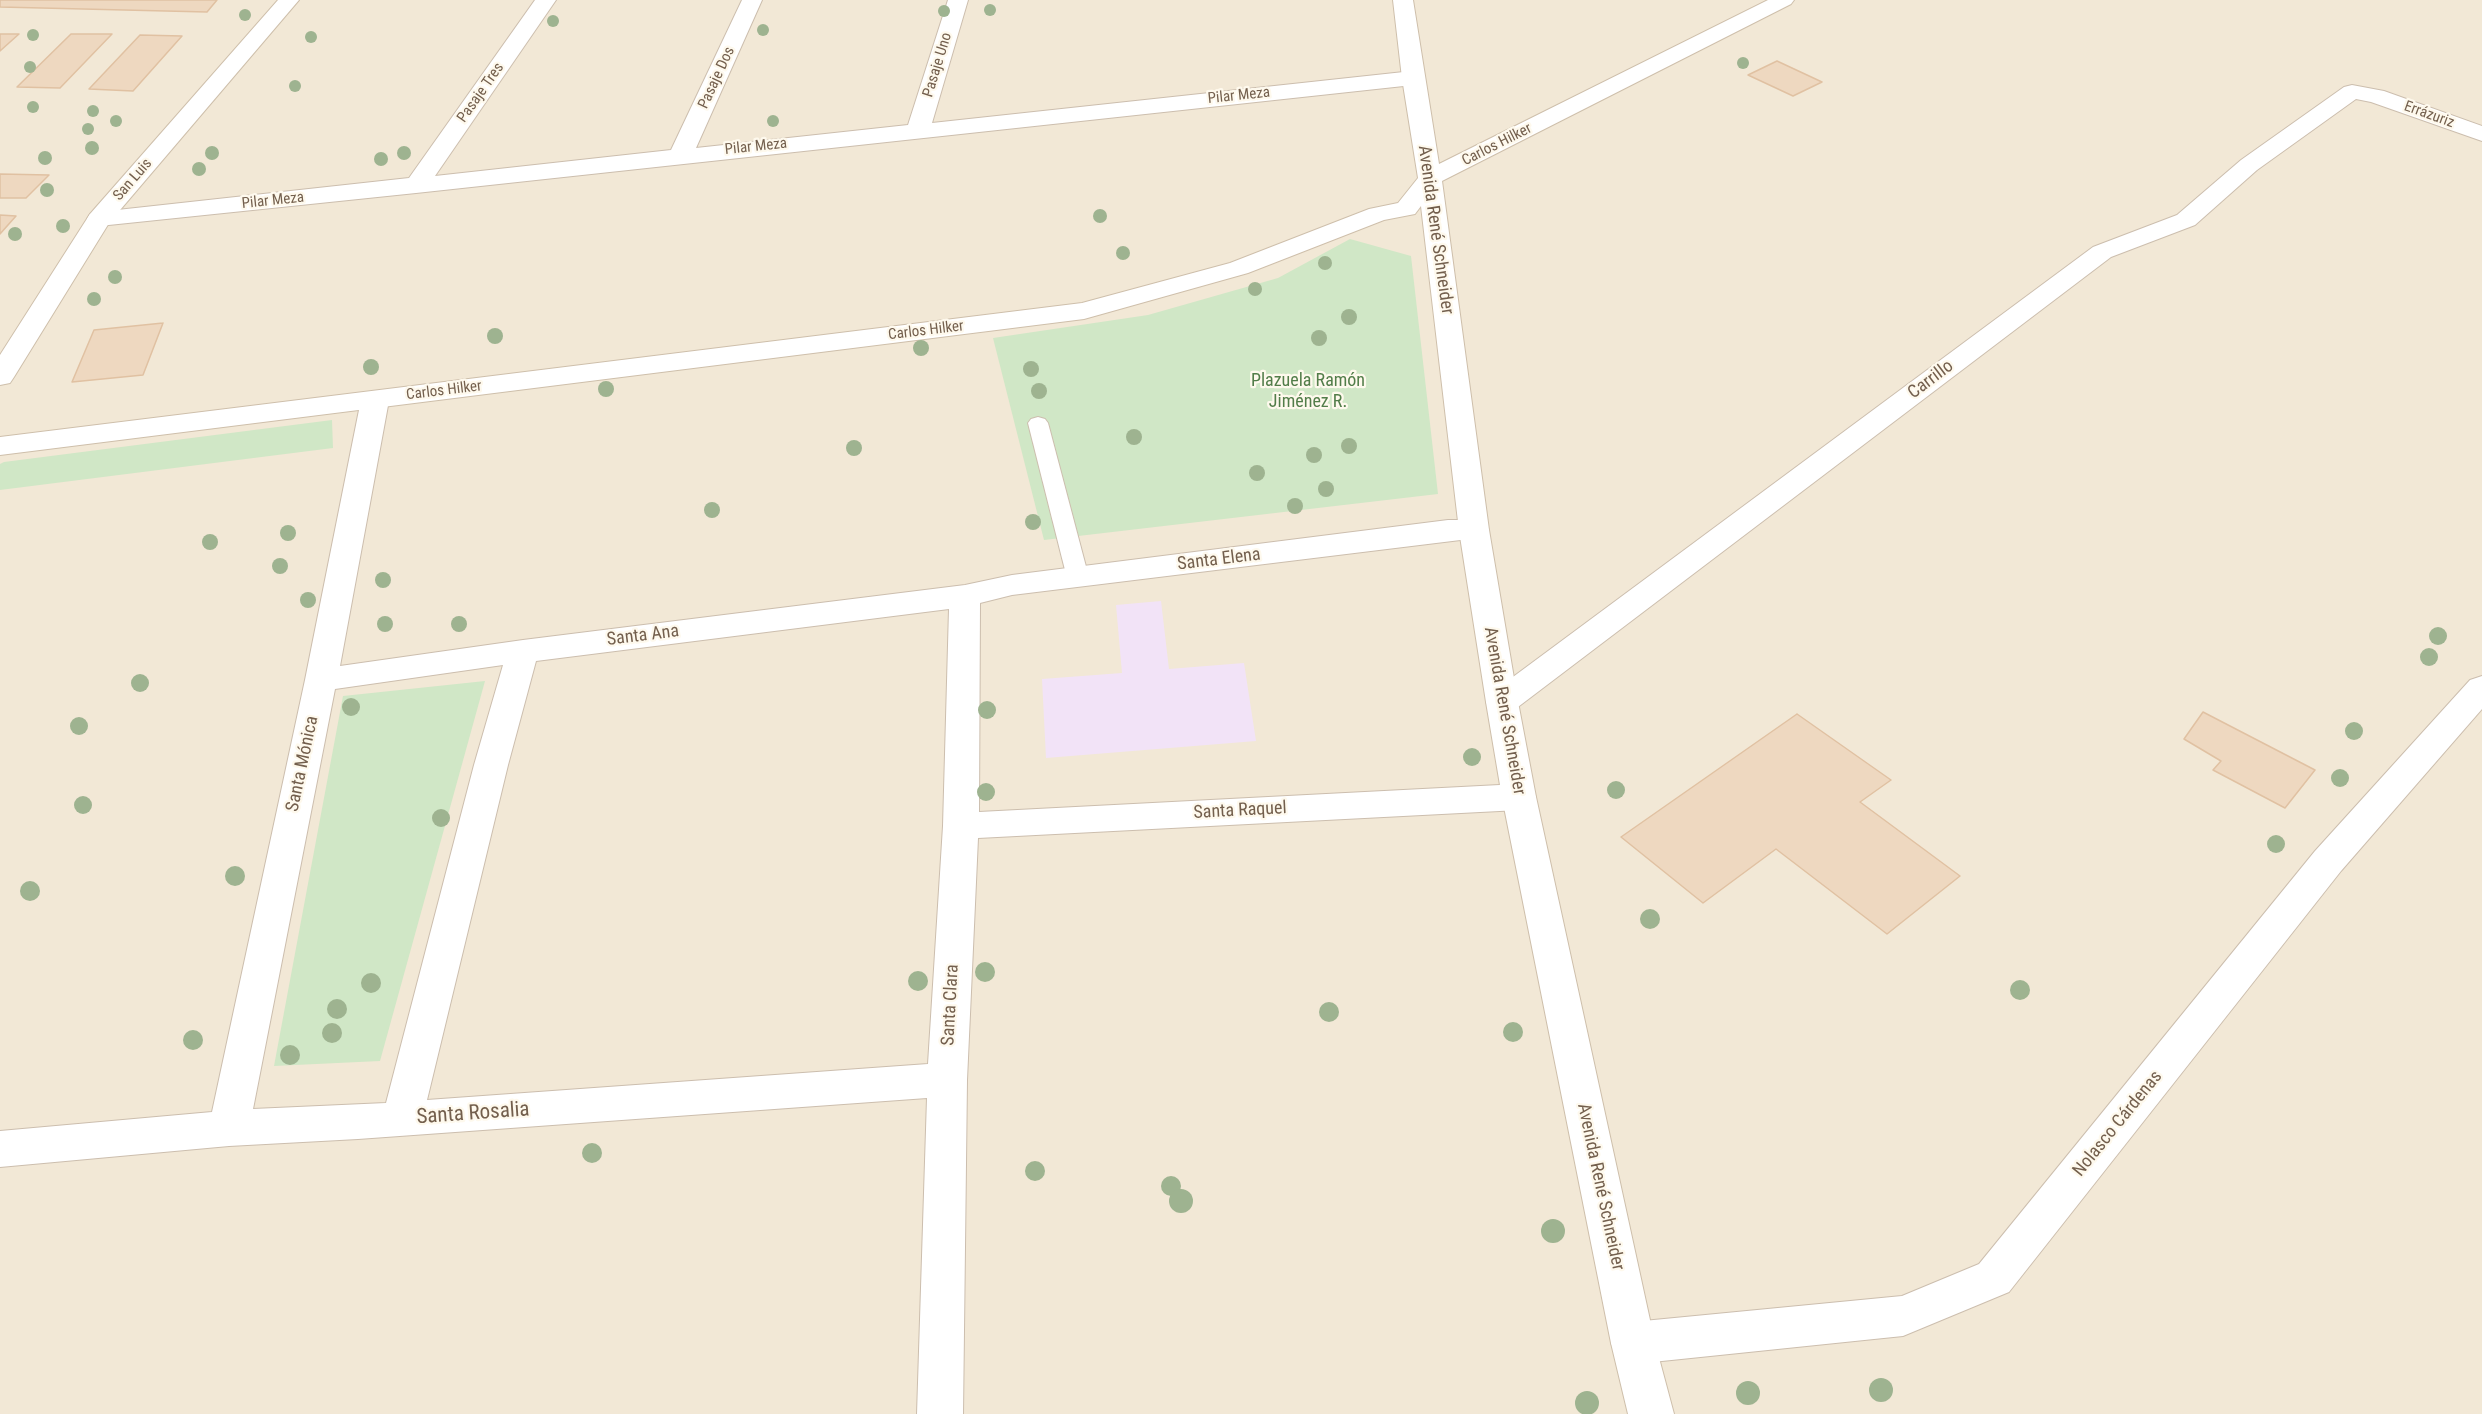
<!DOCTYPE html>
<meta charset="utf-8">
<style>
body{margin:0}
canvas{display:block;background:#fbf5e7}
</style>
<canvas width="2482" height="1414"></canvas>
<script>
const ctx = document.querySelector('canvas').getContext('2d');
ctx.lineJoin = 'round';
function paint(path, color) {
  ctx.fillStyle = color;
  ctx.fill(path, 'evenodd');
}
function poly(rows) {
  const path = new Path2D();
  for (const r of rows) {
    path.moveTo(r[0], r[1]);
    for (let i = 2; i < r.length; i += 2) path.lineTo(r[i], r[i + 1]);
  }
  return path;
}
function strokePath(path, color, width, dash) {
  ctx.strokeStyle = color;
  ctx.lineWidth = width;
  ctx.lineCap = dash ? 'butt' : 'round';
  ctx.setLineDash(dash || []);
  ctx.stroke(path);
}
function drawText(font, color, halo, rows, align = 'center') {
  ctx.font = font + ' "Roboto Condensed",sans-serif';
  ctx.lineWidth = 4.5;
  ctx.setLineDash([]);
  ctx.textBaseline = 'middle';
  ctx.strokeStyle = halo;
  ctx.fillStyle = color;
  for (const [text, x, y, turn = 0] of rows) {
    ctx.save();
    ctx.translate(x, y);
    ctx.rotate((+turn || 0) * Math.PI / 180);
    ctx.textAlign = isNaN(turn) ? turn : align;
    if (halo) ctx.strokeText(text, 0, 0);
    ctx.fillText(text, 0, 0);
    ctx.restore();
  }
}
paint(poly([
 [0,0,2482,0,2482,1414,0,1414]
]), '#f2e8d6');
paint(poly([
 [1161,601,1169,669,1244,663,1256,741,1046,758,1042,679,1122,673,1116,605]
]), '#f2e3f7');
paint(poly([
 [1350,239,1411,256,1438,494,1044,540,993,338,1148,315,1278,278],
 [332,420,333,448,0,490,0,464,4,462],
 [485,681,380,1061,274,1066,343,696]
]), '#d0e7c6');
const building = poly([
 [0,0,217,0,207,12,0,7,0,0],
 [0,34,19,34,0,51,0,34],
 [71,34,112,34,60,88,17,87,71,34],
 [140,35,182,36,133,91,89,89,140,35],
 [1777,61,1822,82,1793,96,1748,75,1777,61],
 [0,174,49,175,26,198,0,198,0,174],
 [0,215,16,216,0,234,0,215],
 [163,323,143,375,72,382,94,330,163,323],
 [2203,712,2315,770,2285,808,2213,770,2221,761,2184,739,2203,712],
 [1797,714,1891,780,1860,802,1960,876,1887,934,1776,849,1703,903,1621,837,1797,714]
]);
paint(building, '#eed8c0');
strokePath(building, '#e0c1a2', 1.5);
const lane = poly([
 [1038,417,1045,419,1048,423,1089,578,1086,583,1078,586,1070,583,1067,578,1028,423,1031,419,1038,417]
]);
const street = poly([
 [535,0,556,0,435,176,671,150,742,0,762,0,696,148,908,125,948,0,968,0,932,123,1413,71,1421,73,1424,78,1421,83,1413,85,416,193,99,226,90,224,87,219,90,214,99,212,409,178,535,0],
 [2352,85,2384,91,2482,126,2482,141,2371,102,2356,99,2257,170,2195,225,2111,257,1514,710,1502,714,1490,710,1486,702,1490,694,2093,247,2177,215,2241,160,2344,87,2352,85],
 [375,392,385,394,389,400,340,666,523,640,965,585,1012,575,1448,520,1474,520,1485,523,1489,530,1485,537,1012,595,980,603,979,812,1519,784,1531,788,1536,797,1531,806,1519,810,978,838,967,1080,963,1414,917,1414,927,1098,358,1139,229,1146,0,1167,0,1131,212,1112,305,680,361,400,365,394,375,392],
 [949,609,943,826,928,1064,427,1100,508,765,536,661,949,609],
 [503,665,474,765,386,1103,253,1109,335,689,503,665],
 [2482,676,2482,709,2341,871,2009,1292,1903,1336,1633,1364,1618,1358,1611,1343,1618,1328,1633,1322,1902,1296,1979,1264,2315,851,2470,680,2482,676]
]);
const secondary = poly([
 [278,0,299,0,109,223,14,377,10,383,0,385,0,355,90,214,278,0],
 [1393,0,1413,0,1439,164,1768,0,1794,0,1791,4,1442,181,1489,530,1518,702,1536,797,1655,1343,1674,1414,1628,1414,1611,1343,1502,797,1486,702,1459,530,1421,206,1415,214,1384,220,1248,273,1084,319,0,455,0,437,1082,303,1230,263,1369,209,1398,203,1418,178,1402,78,1393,0]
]);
strokePath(lane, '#ccbeae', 2);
strokePath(street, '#ccbeae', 2);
strokePath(secondary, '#cebfab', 2);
paint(lane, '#fff');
paint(street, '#fff');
paint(secondary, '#fff');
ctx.fillStyle = '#9eb390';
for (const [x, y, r] of [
 [990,10,6],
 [944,11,6],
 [245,15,6],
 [553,21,6],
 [763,30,6],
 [33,35,6],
 [311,37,6],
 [1743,63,6],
 [30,67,6],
 [295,86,6],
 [33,107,6],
 [93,111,6],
 [116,121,6],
 [773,121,6],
 [88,129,6],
 [92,148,7],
 [212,153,7],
 [404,153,7],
 [45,158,7],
 [381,159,7],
 [199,169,7],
 [47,190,7],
 [1100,216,7],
 [63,226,7],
 [15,234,7],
 [1123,253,7],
 [1325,263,7],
 [115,277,7],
 [1255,289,7],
 [94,299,7],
 [1349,317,8],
 [495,336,8],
 [1319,338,8],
 [921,348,8],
 [371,367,8],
 [1031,369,8],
 [606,389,8],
 [1039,391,8],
 [1134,437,8],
 [1349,446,8],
 [854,448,8],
 [1314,455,8],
 [1257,473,8],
 [1326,489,8],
 [1295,506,8],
 [712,510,8],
 [1033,522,8],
 [288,533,8],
 [210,542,8],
 [280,566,8],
 [383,580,8],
 [308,600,8],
 [385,624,8],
 [459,624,8],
 [2438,636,9],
 [2429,657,9],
 [140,683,9],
 [351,707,9],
 [987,710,9],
 [79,726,9],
 [2354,731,9],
 [1472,757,9],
 [2340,778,9],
 [1616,790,9],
 [986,792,9],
 [83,805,9],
 [441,818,9],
 [2276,844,9],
 [235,876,10],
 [30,891,10],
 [1650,919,10],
 [985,972,10],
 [918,981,10],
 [371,983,10],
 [2020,990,10],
 [337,1009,10],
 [1329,1012,10],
 [1513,1032,10],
 [332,1033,10],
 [193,1040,10],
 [290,1055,10],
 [592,1153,10],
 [1035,1171,10],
 [1171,1186,10],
 [1181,1201,12],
 [1553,1231,12],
 [1881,1390,12],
 [1748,1393,12],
 [1587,1403,12]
]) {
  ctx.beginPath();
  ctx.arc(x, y, r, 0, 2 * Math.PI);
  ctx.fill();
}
drawText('15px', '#735f4d', '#fef9ed', [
 ["Pasaje Uno",938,65,-73],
 ["Pasaje Dos",717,78,-65],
 ["Pasaje Tres",481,93,-55],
 ["Pilar Meza",1239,96,-6],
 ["Errázuriz",2429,115,20],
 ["Carlos Hilker",1497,145,-27],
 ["Pilar Meza",756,147,-6],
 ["San Luis",133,180,-49],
 ["Pilar Meza",273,201,-6],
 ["Carlos Hilker",926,331,-7],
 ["Carlos Hilker",444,391,-7]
]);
drawText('18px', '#735f4d', '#fef9ed', [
 ["Avenida René Schneider",1435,230,82],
 ["Carrillo",1931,380,-37],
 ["Santa Elena",1219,560,-7],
 ["Santa Ana",643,636,-7],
 ["Avenida René Schneider",1504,711,80],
 ["Santa Mónica",303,764,-78],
 ["Santa Raquel",1240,811,-3],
 ["Santa Clara",951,1005,-87],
 ["Nolasco Cárdenas",2118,1124,-51],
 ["Avenida René Schneider",1600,1187,78]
]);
drawText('18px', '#527d49', '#fef9ed', [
 ["Plazuela Ramón",1308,381],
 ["Jiménez R.",1308,402]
]);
drawText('21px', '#735f4d', '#fef9ed', [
 ["Santa Rosalia",473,1114,-4]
]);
</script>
